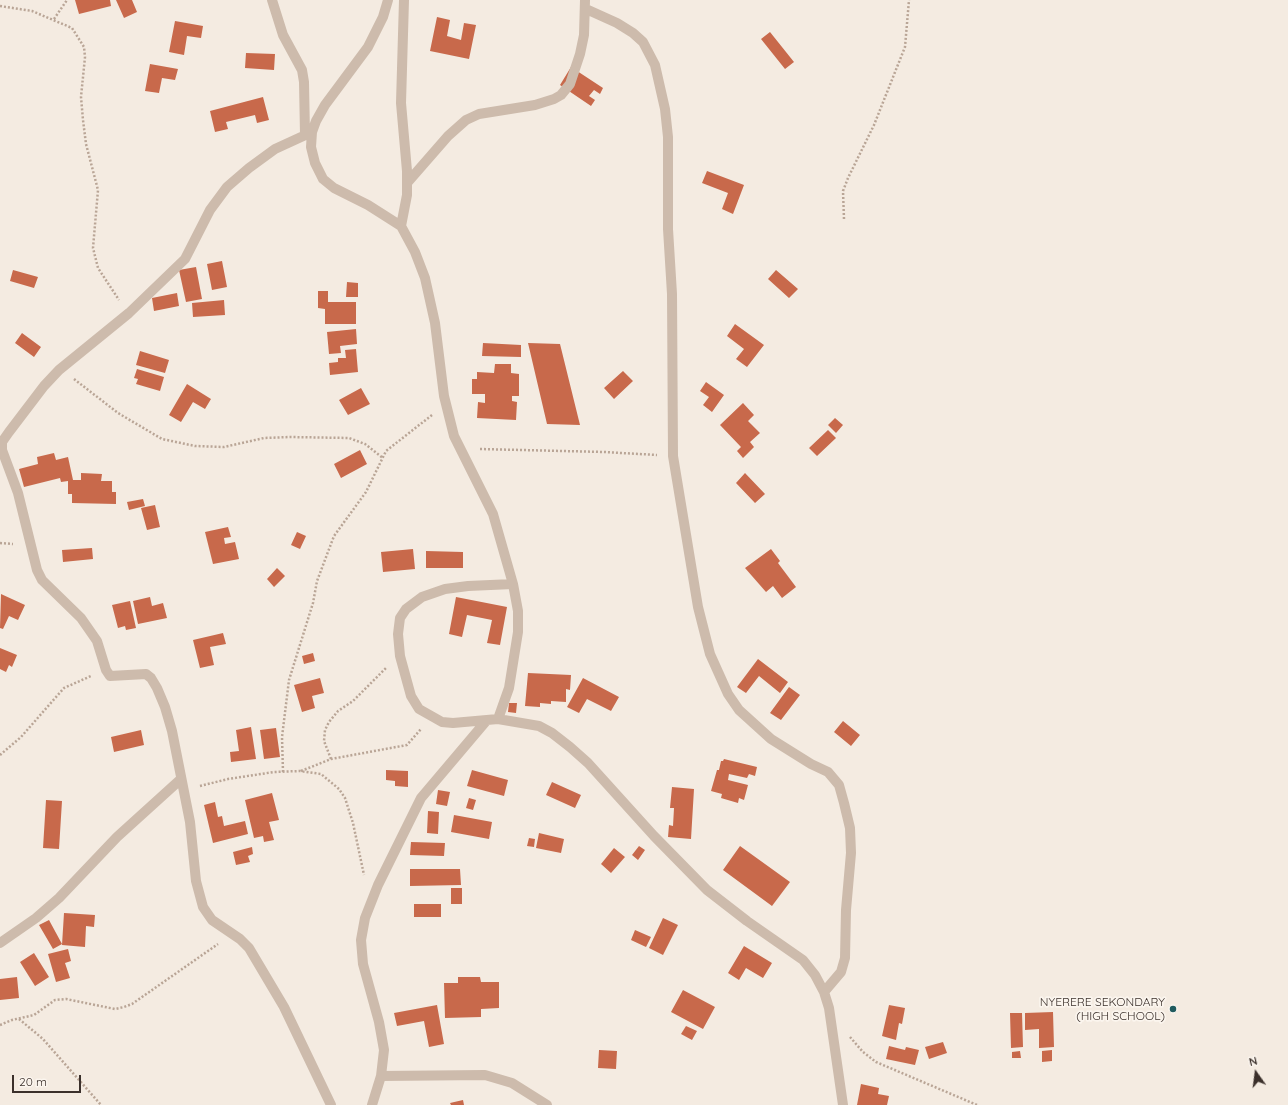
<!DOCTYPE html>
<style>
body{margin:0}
#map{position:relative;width:1288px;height:1105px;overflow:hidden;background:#f4ebe1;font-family:Quicksand,sans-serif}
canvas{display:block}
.north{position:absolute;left:1236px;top:1053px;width:40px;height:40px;-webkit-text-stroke:3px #fbf5ee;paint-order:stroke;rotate:346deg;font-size:11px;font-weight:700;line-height:16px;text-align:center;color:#3b302b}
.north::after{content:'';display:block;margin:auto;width:14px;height:18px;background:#3b302b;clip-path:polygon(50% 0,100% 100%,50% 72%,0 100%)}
.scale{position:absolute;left:12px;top:1075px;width:69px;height:18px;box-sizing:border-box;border:2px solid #3b302b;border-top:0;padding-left:5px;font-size:12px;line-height:14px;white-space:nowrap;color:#3b302b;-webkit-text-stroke:3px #fbf5ee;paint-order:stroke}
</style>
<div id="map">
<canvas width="1288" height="1105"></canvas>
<div class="north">N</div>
<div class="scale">20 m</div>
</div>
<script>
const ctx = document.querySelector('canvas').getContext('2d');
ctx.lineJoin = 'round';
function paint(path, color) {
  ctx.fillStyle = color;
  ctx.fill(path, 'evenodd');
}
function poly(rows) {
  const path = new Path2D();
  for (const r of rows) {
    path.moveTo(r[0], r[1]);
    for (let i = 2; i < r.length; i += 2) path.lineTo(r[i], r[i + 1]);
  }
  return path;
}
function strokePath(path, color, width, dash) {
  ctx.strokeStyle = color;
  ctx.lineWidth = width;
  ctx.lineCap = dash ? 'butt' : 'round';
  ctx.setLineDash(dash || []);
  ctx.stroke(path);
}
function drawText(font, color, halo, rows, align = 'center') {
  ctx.font = font + ' Quicksand,sans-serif';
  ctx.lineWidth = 3.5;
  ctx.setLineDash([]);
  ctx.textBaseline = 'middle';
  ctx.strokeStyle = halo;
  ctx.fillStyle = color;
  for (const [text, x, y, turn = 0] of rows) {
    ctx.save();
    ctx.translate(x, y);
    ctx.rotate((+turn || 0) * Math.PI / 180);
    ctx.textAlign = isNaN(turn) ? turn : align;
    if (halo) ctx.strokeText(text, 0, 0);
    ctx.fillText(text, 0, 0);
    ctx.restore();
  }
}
paint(poly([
 [75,0,110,0,111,6,79,14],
 [116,0,132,0,137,12,124,18],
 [437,17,450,20,447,36,461,40,464,23,476,25,469,59,430,51],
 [175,21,203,26,201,38,187,36,184,55,169,52],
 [770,32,794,62,785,69,761,39],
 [246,53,275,54,274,70,245,68],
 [150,64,178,69,175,80,162,78,159,93,145,91],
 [571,67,603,88,600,94,594,90,589,96,595,100,591,106,560,85],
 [263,97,269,120,257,123,255,115,226,122,228,129,215,132,210,111],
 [707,171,744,185,733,214,722,209,728,193,702,183],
 [222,261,227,287,212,290,207,264],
 [196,267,202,299,186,302,179,270],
 [13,270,38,277,34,288,10,281],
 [776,270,798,289,789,298,768,279],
 [347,282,358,283,358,297,346,297],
 [318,291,328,291,328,302,356,302,356,324,325,324,325,309,318,308],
 [177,293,179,306,154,311,152,298],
 [224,300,225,315,193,317,192,303],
 [735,324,764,345,747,367,736,359,744,349,727,336],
 [356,329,357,344,340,346,341,353,329,354,327,332],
 [22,333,41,347,34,357,15,343],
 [483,343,521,345,521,357,482,356],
 [528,343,560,344,580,425,547,424],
 [356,349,358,372,330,375,329,363,338,362,338,358,346,358,345,350],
 [140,351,169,360,165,373,136,365],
 [495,364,511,364,511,373,519,374,519,396,512,396,512,401,517,402,516,420,477,418,478,402,485,403,485,394,472,394,472,379,477,379,477,372,494,373],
 [137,369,164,377,160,391,136,384,138,379,134,378],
 [623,371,633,381,614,399,604,388],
 [706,382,724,395,712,412,703,405,709,397,700,391],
 [187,384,211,399,205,409,193,402,181,422,169,415],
 [361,388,370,404,348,415,339,400],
 [743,403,754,415,748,421,760,433,750,442,754,447,743,458,737,451,741,447,720,425],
 [835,418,843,425,836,433,828,425],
 [828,430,836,438,817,456,809,448],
 [360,450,367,464,341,478,334,464],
 [54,453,56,460,68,457,73,480,71,480,81,480,81,473,102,474,101,481,112,481,112,492,116,492,116,504,72,503,72,494,68,494,68,481,61,482,60,478,24,487,19,469,38,464,37,457],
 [745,473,765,494,755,503,736,483],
 [143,499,145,506,129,510,127,502],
 [155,505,160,527,147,530,141,508],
 [228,527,231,537,224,538,225,544,235,542,239,559,213,564,205,532],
 [297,532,306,536,300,549,291,545],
 [92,548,93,559,63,562,62,550],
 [413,549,415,569,383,572,381,552],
 [771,549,780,561,778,563,796,587,782,598,773,586,766,592,745,568],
 [426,551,463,552,463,568,426,568],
 [277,568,285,576,274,587,267,579],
 [1,594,25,605,18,620,9,616,3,629,0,628],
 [150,597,152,606,163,603,167,618,138,624,133,601],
 [456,597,507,607,500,645,487,643,492,620,467,615,462,637,449,634],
 [130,601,136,628,126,630,125,626,118,628,112,605],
 [223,633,226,644,210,647,214,665,200,668,193,640],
 [0,648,17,655,12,667,9,665,6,672,0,669],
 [313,653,315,661,304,664,302,656],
 [758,659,788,682,780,693,759,676,746,693,737,687],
 [528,673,571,675,570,690,566,689,566,702,551,701,551,704,540,703,540,707,525,706],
 [320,678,324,693,312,696,315,708,302,712,294,685],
 [583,678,619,697,611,711,587,699,579,713,567,707],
 [789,687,800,695,781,720,770,713],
 [509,703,517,703,516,713,508,712],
 [843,721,860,735,851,746,834,732],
 [251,727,256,759,231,762,230,752,239,751,236,730],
 [276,728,280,757,264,759,260,730],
 [141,730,144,745,114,752,111,737],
 [724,759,757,767,755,776,749,774,747,778,729,774,728,780,748,785,744,800,739,798,738,803,721,798,722,794,711,791,717,770,719,770,721,761,723,761],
 [386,770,408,771,408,787,395,786,395,781,386,780],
 [472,770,508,780,504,796,467,786],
 [552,782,581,795,575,808,546,795],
 [672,787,694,789,691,839,668,837,669,825,673,826,674,808,670,808],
 [438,790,450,792,447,806,436,804],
 [272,793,279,820,269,822,274,840,264,842,263,836,254,838,245,800],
 [469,798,476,800,473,810,466,808],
 [46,800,62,801,59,849,43,848],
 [215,802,218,817,222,816,224,826,245,821,248,834,213,843,204,805],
 [428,811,439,812,438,834,427,833],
 [454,815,492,822,489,839,451,832],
 [539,833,564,839,561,853,536,848],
 [529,838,535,839,534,847,527,846],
 [411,842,445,843,444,856,410,855],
 [639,846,645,850,638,860,632,855],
 [740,846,790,882,772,906,723,870],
 [252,847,253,854,248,856,250,862,236,865,233,852],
 [614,848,625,857,611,873,601,864],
 [410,869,460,869,461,885,410,886],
 [451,888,462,888,462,904,451,904],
 [414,904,441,904,441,917,414,917],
 [64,913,95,915,94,927,86,926,85,947,62,945],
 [663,918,678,925,663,955,649,948],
 [49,920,62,944,53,949,39,925],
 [635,930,651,937,646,947,631,940],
 [744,946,772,963,763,978,746,968,739,980,728,973],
 [68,949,71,961,65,963,70,978,56,982,48,954],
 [34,953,49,977,35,986,20,962],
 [17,977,19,998,0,1000,0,979],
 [458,977,480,977,481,982,499,982,499,1008,481,1009,481,1017,445,1018,444,983,458,983],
 [683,990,715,1007,703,1029,671,1012],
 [437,1005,444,1044,429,1047,424,1021,397,1026,394,1013],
 [889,1005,905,1008,902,1024,899,1023,896,1040,882,1036],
 [1053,1012,1054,1047,1039,1048,1039,1029,1025,1030,1025,1013],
 [1010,1013,1022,1013,1023,1047,1011,1048],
 [686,1026,697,1031,692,1040,681,1034],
 [943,1042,947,1053,929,1059,925,1047],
 [889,1046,905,1050,906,1047,919,1050,915,1065,886,1059],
 [599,1050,617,1051,616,1069,598,1068],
 [1052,1050,1052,1061,1042,1062,1042,1051],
 [1020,1051,1021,1058,1012,1058,1012,1052],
 [861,1084,879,1088,878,1094,889,1096,887,1105,857,1105],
 [463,1100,464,1105,451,1105,450,1103]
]), '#c8694b');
strokePath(poly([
 [0,6,32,11,72,28,84,47,85,57,81,97,83,120,86,144,98,190,93,248,98,268,119,300],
 [54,19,67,0],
 [844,219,843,191,848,178,874,125,905,47,909,0],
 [74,379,118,413,162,439,195,446,224,447,264,438,290,437,349,438,365,444,383,458],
 [480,449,604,452,657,455],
 [0,543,13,544],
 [0,755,21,737,64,688,91,676],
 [331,759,324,741,325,730,329,722,338,711,353,701,386,668],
 [301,771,331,759,407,745,421,729],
 [283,772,282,737,289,680,313,603,317,581,334,536,366,492,386,451,432,415],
 [200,786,228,779,274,772,300,771,321,774,339,789,345,798,353,823,364,875],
 [19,1019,43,1039,101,1105],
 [0,1025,12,1020,34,1015,55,1000,66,999,115,1009,124,1007,132,1004,218,944],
 [850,1037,863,1052,876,1062,977,1105]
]), '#b9a596', 2.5, [2, 2]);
strokePath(poly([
 [272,0,283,35,302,70,304,82,305,135],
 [388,0,383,17,368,47,325,105,316,121,312,132,311,147,315,163,323,179,334,188,368,205,401,226,415,252,425,278,435,323,444,396,454,436,493,514,513,584,518,611,518,632,509,688,498,719],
 [586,9,617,23,633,33,643,42,655,65,665,109,668,137,668,229,672,294,673,456,698,607,710,654,728,694,739,710,771,739,811,764,828,772,839,785,844,803,850,828,851,853,846,910,845,958,841,972,824,992],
 [312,132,275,149,249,168,227,187,210,210,185,259,129,313,59,370,44,386,9,432,2,442,2,450,18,493,37,570,42,580,81,618,97,641,106,670,110,676,146,674,151,678,157,688,165,707,172,731,190,822,196,881,203,907,212,920,240,939,249,948,284,1007,331,1105],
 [407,183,448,136,466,120,479,114,535,105,554,99,561,95,570,84,580,54,584,35,585,0],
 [401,226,407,195,407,171,401,103,404,0],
 [513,584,468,586,445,589,422,597,406,609,400,618,398,634,400,656,411,696,419,709,442,722,453,723,498,719,539,726,552,733,570,747,588,763,654,836,707,890,747,921,803,960,815,975,824,992,829,1008,843,1105],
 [0,943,36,918,59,898,117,837,181,779],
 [381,1076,485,1075,512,1083,547,1105],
 [372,1105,381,1076,384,1050,379,1022,363,964,361,940,365,918,378,885,421,798,487,720]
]), '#cdbbac', 10);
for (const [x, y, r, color] of [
 [1173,1009,4,"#1f5a5e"]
]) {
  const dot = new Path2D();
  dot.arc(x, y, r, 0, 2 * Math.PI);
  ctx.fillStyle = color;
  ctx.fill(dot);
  strokePath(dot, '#fbf5ee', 1.5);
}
drawText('12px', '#3b302b', '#fbf5ee', [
 ["NYERERE SEKONDARY",1165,1002],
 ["(HIGH SCHOOL)",1165,1016]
], 'right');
</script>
